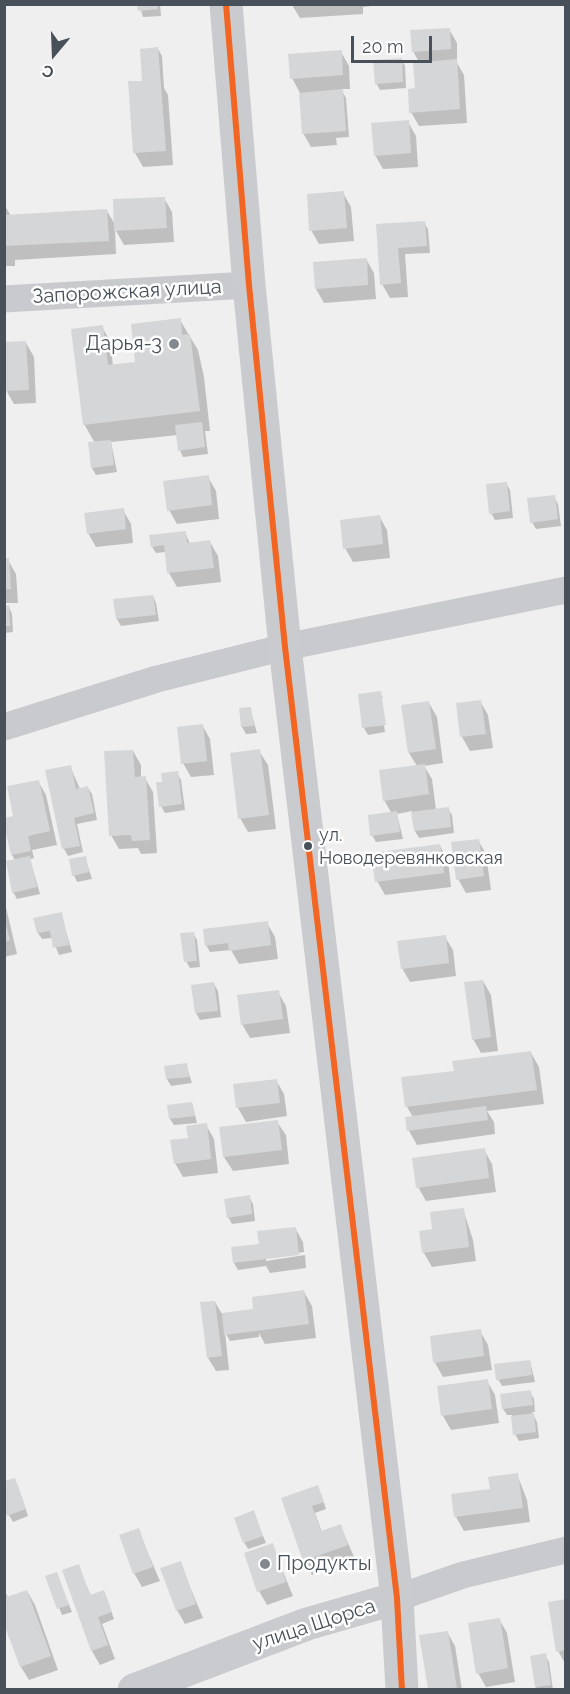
<!DOCTYPE html>
<meta charset="utf-8">
<style>
body{margin:0}
#map{position:relative;width:570px;height:1694px;overflow:hidden;background:#efefef;font-family:Raleway,sans-serif}
canvas{display:block}
.frame{position:absolute;inset:0;border:6px solid #485059;pointer-events:none}
.north{position:absolute;left:24px;top:24px;width:60px;height:60px;-webkit-text-stroke:4px #fff;paint-order:stroke;rotate:199deg;font-size:16px;font-weight:700;line-height:24px;text-align:center;color:#485059}
.north::after{content:'';display:block;margin:auto;width:21px;height:27px;background:#485059;clip-path:polygon(50% 0,100% 100%,50% 72%,0 100%)}
.scale{position:absolute;left:351px;top:36px;width:81px;height:27px;box-sizing:border-box;border:3px solid #485059;border-top:0;padding-left:8px;font-size:18px;line-height:21px;white-space:nowrap;color:#485059;-webkit-text-stroke:4px #fff;paint-order:stroke}
</style>
<div id="map">
<canvas width="570" height="1694"></canvas>
<div class="frame"></div>
<div class="north">С</div>
<div class="scale">20 m</div>
</div>
<script>
const ctx = document.querySelector('canvas').getContext('2d');
ctx.lineJoin = 'round';
function paint(path, color) {
  ctx.fillStyle = color;
  ctx.fill(path, 'evenodd');
}
function poly(rows) {
  const path = new Path2D();
  for (const r of rows) {
    path.moveTo(r[0], r[1]);
    for (let i = 2; i < r.length; i += 2) path.lineTo(r[i], r[i + 1]);
  }
  return path;
}
function strokePath(path, color, width, dash) {
  ctx.strokeStyle = color;
  ctx.lineWidth = width;
  ctx.lineCap = dash ? 'butt' : 'round';
  ctx.setLineDash(dash || []);
  ctx.stroke(path);
}
function drawText(font, color, halo, rows, align = 'center') {
  ctx.font = font + ' Raleway,sans-serif';
  ctx.lineWidth = 5;
  ctx.setLineDash([]);
  ctx.textBaseline = 'middle';
  ctx.strokeStyle = halo;
  ctx.fillStyle = color;
  for (const [text, x, y, turn = 0] of rows) {
    ctx.save();
    ctx.translate(x, y);
    ctx.rotate((+turn || 0) * Math.PI / 180);
    ctx.textAlign = isNaN(turn) ? turn : align;
    if (halo) ctx.strokeText(text, 0, 0);
    ctx.fillText(text, 0, 0);
    ctx.restore();
  }
}
paint(poly([
 [139,4,160,4,161,16,143,17],
 [292,5,381,4,381,5,363,7,363,14,300,18],
 [449,29,457,43,457,63,464,75,467,123,419,126,411,112,420,64,413,51],
 [158,49,162,56,164,88,168,95,173,165,143,167,135,153],
 [341,52,349,66,350,89,341,89,346,98,349,137,336,138,337,145,311,147,303,133,300,93,292,78],
 [401,59,405,66,406,88,380,90,376,83],
 [408,122,416,136,418,167,383,169,375,155],
 [343,193,351,207,354,241,319,244,311,230],
 [164,198,172,212,174,242,124,245,115,229,116,254,15,260,15,266,4,266,4,204,11,216,107,211,116,226],
 [424,223,428,229,430,253,405,254,408,297,390,298,382,284,377,226],
 [366,259,374,273,376,299,324,303,316,289],
 [180,320,198,350,204,377,210,431,205,431,208,454,183,457,180,450,178,435,111,442,117,472,96,475,92,468,89,444,95,443,84,424,102,327,110,341,113,366,137,363],
 [26,343,34,357,36,403,14,404,6,390],
 [208,477,216,491,219,519,177,524,169,510],
 [506,483,510,490,513,518,495,520,491,513],
 [554,497,558,504,561,526,536,529,532,522],
 [123,510,131,524,133,543,96,547,88,533],
 [379,516,387,530,390,558,353,562,345,548],
 [185,532,190,544,210,542,218,556,221,582,177,587,169,573,166,552,156,553,152,547],
 [4,560,8,560,16,574,18,603,4,603],
 [153,596,156,603,159,621,121,626,117,619,115,600],
 [4,607,9,607,12,614,13,632,4,633],
 [380,693,383,698,380,698,385,732,368,735,364,728],
 [480,701,488,715,493,748,470,751,462,737],
 [429,703,437,717,443,763,424,766,432,779,436,810,448,809,452,815,454,833,419,838,415,831,412,811,397,814,403,839,376,842,372,835,392,814,384,800,417,766,409,753],
 [250,708,257,733,246,734,242,727],
 [202,725,210,739,214,775,191,777,183,763],
 [133,751,141,765,141,778,145,778,153,792,157,853,141,854,138,848,119,849,111,835],
 [259,751,268,765,276,829,248,832,240,818],
 [70,766,80,789,88,788,92,794,97,820,77,824,83,852,68,856,64,849,47,771],
 [177,773,181,780,185,810,165,813,161,806],
 [38,781,46,795,57,845,32,850,34,858,30,859,40,894,17,899,13,892,15,860,12,855,12,817],
 [478,840,486,854,491,890,466,893,458,879],
 [440,846,448,860,451,887,385,895,377,881],
 [85,857,92,879,77,882,74,875],
 [4,899,17,954,4,957],
 [61,914,72,952,59,955,52,938,42,939,38,933],
 [267,923,275,937,278,959,239,964,231,950,210,952,206,945],
 [193,933,197,940,200,967,190,968,186,961],
 [445,937,453,950,456,976,410,982,402,968],
 [483,981,491,995,498,1051,481,1053,473,1039],
 [214,984,218,991,221,1017,200,1020,196,1013,193,987],
 [278,992,286,1006,290,1033,250,1038,242,1024],
 [531,1053,539,1067,544,1104,487,1111,494,1122,495,1134,417,1145,409,1131,413,1117,407,1107,455,1072],
 [186,1065,192,1083,171,1086,167,1079],
 [276,1080,284,1094,287,1116,246,1122,238,1108],
 [192,1103,197,1123,174,1125,170,1119],
 [277,1122,286,1135,289,1164,233,1171,224,1157,221,1129],
 [206,1125,214,1139,218,1173,183,1177,175,1163,189,1139],
 [484,1150,492,1164,496,1192,426,1201,418,1187],
 [249,1197,253,1204,255,1221,232,1224,228,1217],
 [463,1209,473,1240,476,1261,432,1267,424,1253,421,1232,433,1230],
 [295,1228,303,1242,304,1252,266,1257,266,1261,305,1255,306,1268,270,1273,266,1266,238,1270,234,1263,260,1245],
 [304,1292,312,1306,316,1338,265,1344,259,1333,259,1337,230,1341,225,1332,229,1370,216,1371,208,1358,215,1302,222,1314,252,1310],
 [480,1331,488,1345,492,1370,443,1377,435,1363],
 [530,1361,535,1382,502,1386,498,1379],
 [487,1381,495,1395,499,1423,451,1430,443,1416],
 [530,1392,534,1399,535,1412,532,1412,537,1422,539,1438,519,1441,515,1434,512,1415,507,1415,503,1409],
 [517,1474,527,1500,530,1522,464,1531,456,1517],
 [18,1486,28,1516,13,1522,9,1515],
 [321,1494,326,1509,315,1513,322,1532,340,1525,355,1559,312,1575,304,1561,283,1499],
 [253,1512,266,1543,248,1549,244,1542],
 [138,1530,160,1581,142,1587,134,1573],
 [272,1545,293,1596,267,1605,259,1591],
 [180,1563,203,1618,185,1624,177,1610],
 [78,1566,91,1596,107,1599,114,1619,102,1624,115,1659,100,1665,92,1651,64,1571],
 [56,1573,72,1612,62,1615,47,1577],
 [4,1588,8,1598,27,1591,35,1605,58,1670,29,1680,21,1667,4,1619],
 [566,1601,566,1665,558,1651],
 [499,1619,507,1633,515,1682,486,1687,478,1673],
 [447,1632,455,1646,462,1690,429,1690,421,1637],
 [545,1655,549,1662,553,1690,538,1690,536,1687]
]), '#0003');
paint(poly([
 [137,4,158,4,158,9,138,11],
 [450,28,451,49,412,52,410,30],
 [158,47,166,151,133,153,128,81,142,81,140,49],
 [342,50,343,75,290,79,288,54],
 [402,58,403,82,375,84,373,60],
 [457,59,460,109,409,113,408,89,415,88,413,63],
 [343,89,346,131,302,134,299,93],
 [409,120,411,153,374,156,371,123],
 [344,191,347,228,309,231,307,194],
 [165,197,167,228,114,231,113,199],
 [107,209,109,241,4,246,4,215],
 [425,221,427,246,398,248,401,283,380,285,376,224],
 [367,258,368,285,315,289,313,262],
 [181,318,182,335,190,334,200,411,83,425,71,329,103,325,108,365,135,362,131,324],
 [26,341,29,390,4,391,4,342],
 [202,422,205,447,178,451,175,425],
 [111,440,114,465,91,468,88,442],
 [209,475,212,505,167,511,163,481],
 [507,482,510,511,489,514,486,484],
 [555,495,558,519,530,523,527,498],
 [124,508,126,529,87,534,84,513],
 [380,515,383,544,343,549,340,520],
 [186,531,187,543,210,540,214,568,167,573,164,545,151,547,149,535],
 [4,558,9,558,11,589,4,589],
 [153,595,156,615,116,619,113,599],
 [9,605,10,626,5,626,5,606],
 [381,691,386,725,362,728,358,694],
 [481,700,486,734,460,737,456,703],
 [429,701,436,749,408,753,401,705],
 [251,707,254,726,241,727,239,708],
 [203,724,207,761,181,764,177,727],
 [260,749,269,815,238,819,230,753],
 [133,750,135,777,146,776,150,840,132,841,131,835,109,836,104,751],
 [425,764,429,794,383,801,379,770],
 [71,765,76,789,88,786,94,813,74,818,80,846,62,849,45,770],
 [178,771,182,804,159,807,156,782,162,782,161,773],
 [39,780,50,831,28,836,31,851,11,855,4,825,4,818,13,816,7,786],
 [449,807,451,827,414,831,411,812],
 [397,811,400,832,370,836,368,815],
 [479,839,484,876,456,880,451,842],
 [440,844,444,873,375,882,371,853],
 [30,856,37,887,12,893,6,861],
 [86,856,89,872,72,876,69,859],
 [62,912,69,945,53,948,50,931,37,933,33,918],
 [4,917,10,940,4,942],
 [268,921,271,945,229,951,228,943,205,946,203,929],
 [194,932,197,961,184,962,180,933],
 [446,935,449,963,401,969,397,941],
 [483,980,491,1037,472,1040,464,982],
 [214,982,218,1011,195,1013,191,985],
 [279,990,283,1019,241,1025,237,995],
 [531,1051,537,1090,405,1107,401,1077,454,1071,452,1061],
 [187,1063,189,1077,166,1079,164,1066],
 [277,1079,280,1103,236,1108,233,1084],
 [192,1102,195,1116,169,1119,167,1105],
 [486,1106,488,1120,407,1131,405,1117],
 [278,1120,282,1150,223,1157,219,1127],
 [207,1123,211,1159,174,1164,170,1140,188,1138,186,1126],
 [485,1148,489,1178,416,1188,412,1158],
 [250,1195,252,1214,227,1218,224,1199],
 [464,1208,469,1247,422,1253,419,1231,432,1229,430,1212],
 [296,1227,299,1255,233,1263,231,1247,259,1244,257,1231],
 [304,1290,309,1324,224,1335,222,1313,253,1309,252,1297],
 [215,1301,222,1356,207,1358,200,1302],
 [481,1329,484,1356,433,1363,430,1336],
 [530,1360,532,1375,496,1380,494,1364],
 [488,1379,492,1409,441,1416,437,1386],
 [531,1390,533,1405,502,1409,500,1394],
 [534,1413,536,1432,513,1435,511,1416],
 [518,1473,523,1508,454,1517,451,1494,490,1489,488,1477],
 [15,1478,26,1509,7,1516,4,1508,4,1481],
 [318,1485,324,1502,312,1506,321,1531,341,1524,348,1545,303,1561,281,1498],
 [254,1510,263,1536,243,1543,234,1518],
 [139,1528,153,1567,133,1574,119,1535],
 [273,1543,286,1582,257,1592,244,1553],
 [181,1561,196,1604,176,1611,160,1568],
 [79,1564,90,1595,104,1590,112,1612,98,1617,108,1645,91,1651,62,1570],
 [57,1572,69,1605,57,1609,45,1576],
 [27,1590,51,1656,20,1667,4,1624,4,1598],
 [566,1599,566,1650,556,1652,548,1602],
 [500,1618,508,1668,476,1674,468,1623],
 [448,1631,457,1689,428,1689,419,1635],
 [546,1653,551,1685,535,1687,530,1656]
]), '#d5d6d8');
strokePath(poly([
 [4,299,249,285],
 [4,727,157,679,285,647,566,590],
 [397,1598,463,1575,566,1550]
]), '#c9cacd', 27);
strokePath(poly([
 [226,4,249,285,285,647,397,1598,402,1690],
 [134,1690,307,1624,397,1598]
]), '#cacbce', 33);
strokePath(poly([
 [226,4,249,285,285,647,397,1598,402,1690]
]), '#f26522', 6);
for (const [x, y, r, color] of [
 [174,344,6,"#82888e"],
 [308,846,5,"#485059"],
 [265,1564,6,"#82888e"]
]) {
  const dot = new Path2D();
  dot.arc(x, y, r, 0, 2 * Math.PI);
  ctx.fillStyle = color;
  ctx.fill(dot);
  strokePath(dot, '#fff', 2);
}
drawText('18px', '#485059', '#fff', [
 ["ул.",319,836],
 ["Новодеревянковская",319,859]
], 'left');
drawText('20px', '#485059', '#fff', [
 ["Запорожская улица",127,292,-3],
 ["улица Щорса",314,1625,-18]
]);
drawText('20px', '#485059', '#fff', [
 ["Дарья-3",162,344],
 ["Продукты",277,1564,"left"]
], 'right');
</script>
